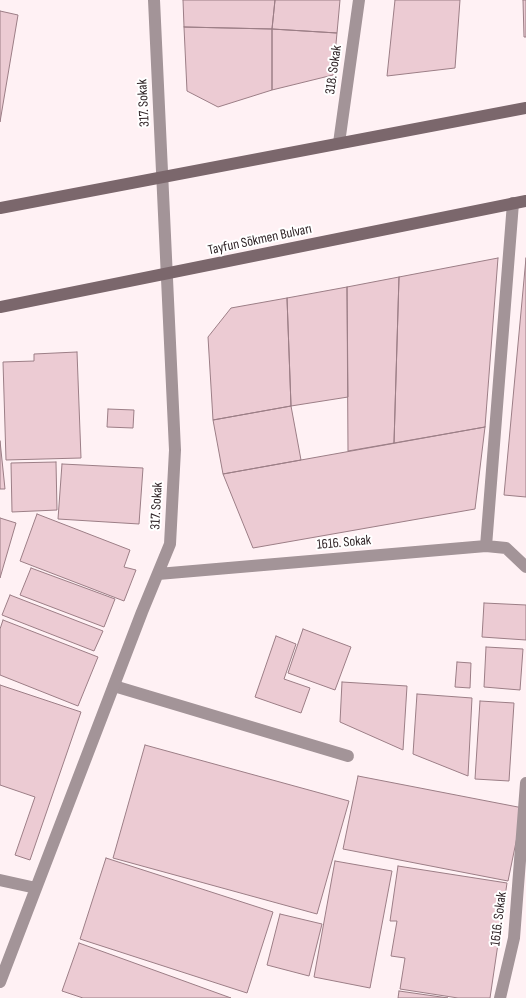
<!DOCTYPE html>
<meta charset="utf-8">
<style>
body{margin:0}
canvas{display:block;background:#fff1f4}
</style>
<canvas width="526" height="998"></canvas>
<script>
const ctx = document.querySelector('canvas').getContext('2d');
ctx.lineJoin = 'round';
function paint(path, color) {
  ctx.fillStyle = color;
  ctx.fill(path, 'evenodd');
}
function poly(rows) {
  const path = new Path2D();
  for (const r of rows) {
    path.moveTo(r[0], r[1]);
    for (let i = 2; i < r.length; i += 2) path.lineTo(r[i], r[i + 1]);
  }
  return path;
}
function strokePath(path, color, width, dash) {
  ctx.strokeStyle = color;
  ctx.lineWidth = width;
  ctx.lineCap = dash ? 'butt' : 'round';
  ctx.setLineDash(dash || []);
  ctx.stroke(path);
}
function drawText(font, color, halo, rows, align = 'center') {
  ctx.font = font + ' "Sofia Sans Condensed",sans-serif';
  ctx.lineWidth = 4;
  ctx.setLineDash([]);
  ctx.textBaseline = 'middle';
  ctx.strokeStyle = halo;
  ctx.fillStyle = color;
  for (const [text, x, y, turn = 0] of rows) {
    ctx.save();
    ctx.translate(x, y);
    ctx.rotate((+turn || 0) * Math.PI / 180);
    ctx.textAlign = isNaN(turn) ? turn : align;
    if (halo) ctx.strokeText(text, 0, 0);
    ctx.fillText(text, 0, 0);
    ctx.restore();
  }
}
const building = poly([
 [183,0,275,0,272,29,184,27,183,0],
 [275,0,340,0,337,33,272,29,275,0],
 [395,0,460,0,455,68,387,76,395,0],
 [523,0,526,0,526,37,524,37,523,0],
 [0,11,18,15,0,122,0,11],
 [184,27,272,29,272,90,218,107,187,91,184,27],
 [272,29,337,33,333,75,272,90,272,29],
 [498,258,485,427,394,443,399,277,498,258],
 [526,258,526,497,504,495,526,258],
 [399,277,394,443,348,451,347,287,399,277],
 [347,287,348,397,291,406,287,298,347,287],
 [287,298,291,406,213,420,208,337,231,308,287,298],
 [77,352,81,458,6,460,3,362,34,361,34,354,77,352],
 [291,406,301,460,223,474,213,420,291,406],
 [108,409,134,410,133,428,107,427,108,409],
 [485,427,475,509,253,548,223,474,485,427],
 [0,441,5,489,0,489,0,441],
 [56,462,57,510,12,512,11,463,56,462],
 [62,464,143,468,139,524,58,519,62,464],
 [37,514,130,550,124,567,136,570,124,601,20,561,37,514],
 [0,518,16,523,0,578,0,518],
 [31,568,115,599,104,627,20,595,31,568],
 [10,595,103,631,94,651,2,615,10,595],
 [484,603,526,605,526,640,482,637,484,603],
 [3,620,98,657,78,706,0,675,0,629,3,620],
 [303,629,351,647,335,690,288,673,303,629],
 [276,636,296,644,284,679,310,688,301,713,255,697,276,636],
 [486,647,523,649,520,690,484,687,486,647],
 [457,662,471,663,470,688,455,687,457,662],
 [342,682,407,686,403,750,340,722,342,682],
 [0,685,81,712,30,860,15,855,35,797,0,785,0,685],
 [417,694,472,698,468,776,413,754,417,694],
 [480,701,514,703,509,781,475,779,480,701],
 [145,745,349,801,317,914,113,858,145,745],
 [358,776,523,808,508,881,343,849,358,776],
 [106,858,273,912,247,993,80,939,106,858],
 [335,861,392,871,370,988,314,977,335,861],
 [398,866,507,883,490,998,458,998,400,989,405,958,391,956,397,921,390,921,398,866],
 [280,914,322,924,309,976,267,965,280,914],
 [79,943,231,998,83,998,62,991,79,943],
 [399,991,448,998,398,998,399,991]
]);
paint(building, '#eccbd3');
strokePath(building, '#9c7e86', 1);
strokePath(poly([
 [114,686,348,756]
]), '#a39498', 12);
strokePath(poly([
 [339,143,359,0],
 [486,546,513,203],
 [158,574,486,546,506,548,526,567],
 [0,880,36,888],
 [0,982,142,612,170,544,175,450,154,0],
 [500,998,514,938,526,783]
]), '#a39498', 12);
strokePath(poly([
 [0,208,526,108],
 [0,307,526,201]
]), '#7b676c', 12);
drawText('14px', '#302427', '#fff', [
 ["318. Sokak",334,70,-82],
 ["317. Sokak",144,103,-93],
 ["Tayfun Sökmen Bulvarı",260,240,-12],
 ["317. Sokak",157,506,-87],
 ["1616. Sokak",344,543,-5],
 ["1616. Sokak",499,919,-83]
]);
</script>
